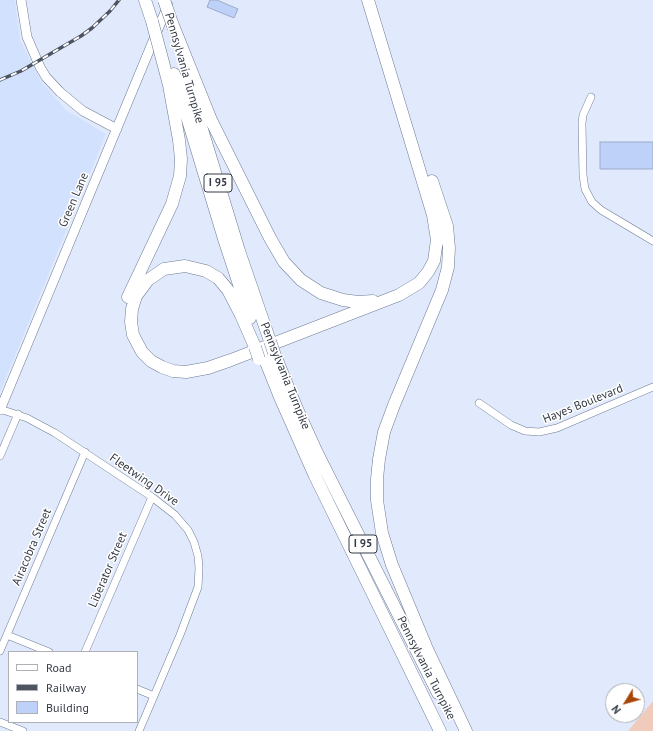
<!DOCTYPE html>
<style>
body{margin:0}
#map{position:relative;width:653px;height:731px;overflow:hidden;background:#e1eafc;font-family:"PT Sans",sans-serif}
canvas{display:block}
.legend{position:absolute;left:8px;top:651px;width:130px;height:72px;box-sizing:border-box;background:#fff;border:1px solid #aeb0b5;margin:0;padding:5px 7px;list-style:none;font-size:12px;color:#343a45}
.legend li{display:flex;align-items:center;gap:8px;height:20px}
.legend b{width:20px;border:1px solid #aeb0b5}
.north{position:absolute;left:605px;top:683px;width:40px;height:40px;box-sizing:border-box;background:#fff;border:1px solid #aeb0b5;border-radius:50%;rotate:233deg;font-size:11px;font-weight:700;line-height:16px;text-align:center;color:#343a45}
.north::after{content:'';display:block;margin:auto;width:14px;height:18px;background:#a84608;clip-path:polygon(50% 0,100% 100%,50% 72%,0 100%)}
</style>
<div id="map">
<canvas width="653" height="731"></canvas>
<ul class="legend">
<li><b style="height:5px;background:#fff"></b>Road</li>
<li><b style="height:5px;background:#4e5561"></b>Railway</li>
<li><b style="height:11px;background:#bdd1f9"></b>Building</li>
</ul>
<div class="north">N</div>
</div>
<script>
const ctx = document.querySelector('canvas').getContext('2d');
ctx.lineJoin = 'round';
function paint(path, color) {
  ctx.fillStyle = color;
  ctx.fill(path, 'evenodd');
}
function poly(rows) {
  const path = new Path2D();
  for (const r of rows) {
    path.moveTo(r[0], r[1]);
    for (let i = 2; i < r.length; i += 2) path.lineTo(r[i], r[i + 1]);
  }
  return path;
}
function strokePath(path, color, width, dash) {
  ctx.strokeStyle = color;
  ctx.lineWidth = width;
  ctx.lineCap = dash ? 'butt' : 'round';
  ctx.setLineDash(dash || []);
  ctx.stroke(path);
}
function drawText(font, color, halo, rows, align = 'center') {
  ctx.font = font + ' "PT Sans",sans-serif';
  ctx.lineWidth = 3;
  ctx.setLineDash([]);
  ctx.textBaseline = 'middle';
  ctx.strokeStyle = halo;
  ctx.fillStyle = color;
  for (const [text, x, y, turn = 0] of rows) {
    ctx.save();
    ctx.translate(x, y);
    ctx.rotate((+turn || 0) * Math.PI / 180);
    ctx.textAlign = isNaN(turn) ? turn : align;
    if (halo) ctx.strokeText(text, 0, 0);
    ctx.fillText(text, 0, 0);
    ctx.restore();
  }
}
paint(poly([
 [0,0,15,0,20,40,41,81,66,110,106,134,0,392]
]), '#d2e1fe');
paint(poly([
 [653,701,653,731,628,731]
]), '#f0caba');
const building = poly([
 [210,0,217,0,238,9,234,18,207,7,210,0],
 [600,142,653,142,653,169,600,169,600,142]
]);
paint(building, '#bdd1f9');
strokePath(building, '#9dabc7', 1);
const street = poly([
 [591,97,583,115,582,123,583,175,585,189,592,202,601,210,653,241],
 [479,403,511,425,525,431,539,432,557,428,653,387],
 [0,409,27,418,55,433,152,497,175,515,188,530,194,542,198,556,199,568,198,587,180,635,139,731],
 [0,456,18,414],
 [7,635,49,652],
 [0,651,85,452],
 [85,652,152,497],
 [137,689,154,696],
 [0,722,23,731]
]);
const secondary = poly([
 [21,0,27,37,40,67,46,77,60,92,83,111,117,129],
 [0,410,168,5]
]);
const highway = poly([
 [145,0,152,21],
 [172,23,211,120,270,238,284,262,301,280,321,293,343,300,358,302,373,301],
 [174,74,225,242,250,318],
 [186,77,239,251,270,341],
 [432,181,447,226,449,248,448,267,442,290,394,405,384,432,379,459,377,479,377,500,382,533,392,565,427,649,466,731],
 [128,297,172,204,180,176,181,159,179,140,169,85,160,51],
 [255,347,241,315,228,290,218,278,206,271,185,266,164,269,148,280,136,296,132,309,131,322,133,335,142,352,151,361,162,367,173,371,186,372,208,368,231,360,399,295,419,283,428,272,434,261,437,240,433,215,368,0],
 [274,353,297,409,317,453,438,693],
 [264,357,280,397,315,476,440,731]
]);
strokePath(street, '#6e7b95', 8);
strokePath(secondary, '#6e7b95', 10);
strokePath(highway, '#6e7b95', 13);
strokePath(street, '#fff', 7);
strokePath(secondary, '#fff', 9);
strokePath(highway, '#fff', 12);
const rail = poly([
 [0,80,21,71,81,36,92,28,110,11,119,0]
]);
strokePath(rail, '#4e5561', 3.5);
strokePath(rail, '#fff', 2, [6]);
const highwayBridge = poly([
 [164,0,172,23],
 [152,21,160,51],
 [270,341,274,353],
 [255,347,259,359]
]);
strokePath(highwayBridge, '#6e7b95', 13, []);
strokePath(highwayBridge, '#fff', 12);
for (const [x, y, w] of [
 [218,183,28],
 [363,544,28]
]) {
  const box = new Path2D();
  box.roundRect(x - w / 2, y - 9, w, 18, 3);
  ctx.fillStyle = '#fff';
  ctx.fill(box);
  strokePath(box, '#343a45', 1);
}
drawText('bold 11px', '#343a45', null, [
 ["I 95",218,183],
 ["I 95",363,544]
]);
drawText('12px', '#343a45', '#fff', [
 ["Pennsylvania Turnpike",184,68,74],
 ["Green Lane",74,200,-67],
 ["Pennsylvania Turnpike",285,376,68],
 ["Hayes Boulevard",583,404,-22],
 ["Fleetwing Drive",144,480,35],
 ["Airacobra Street",32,547,-67],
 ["Liberator Street",108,570,-67],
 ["Pennsylvania Turnpike",426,668,63]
]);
</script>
